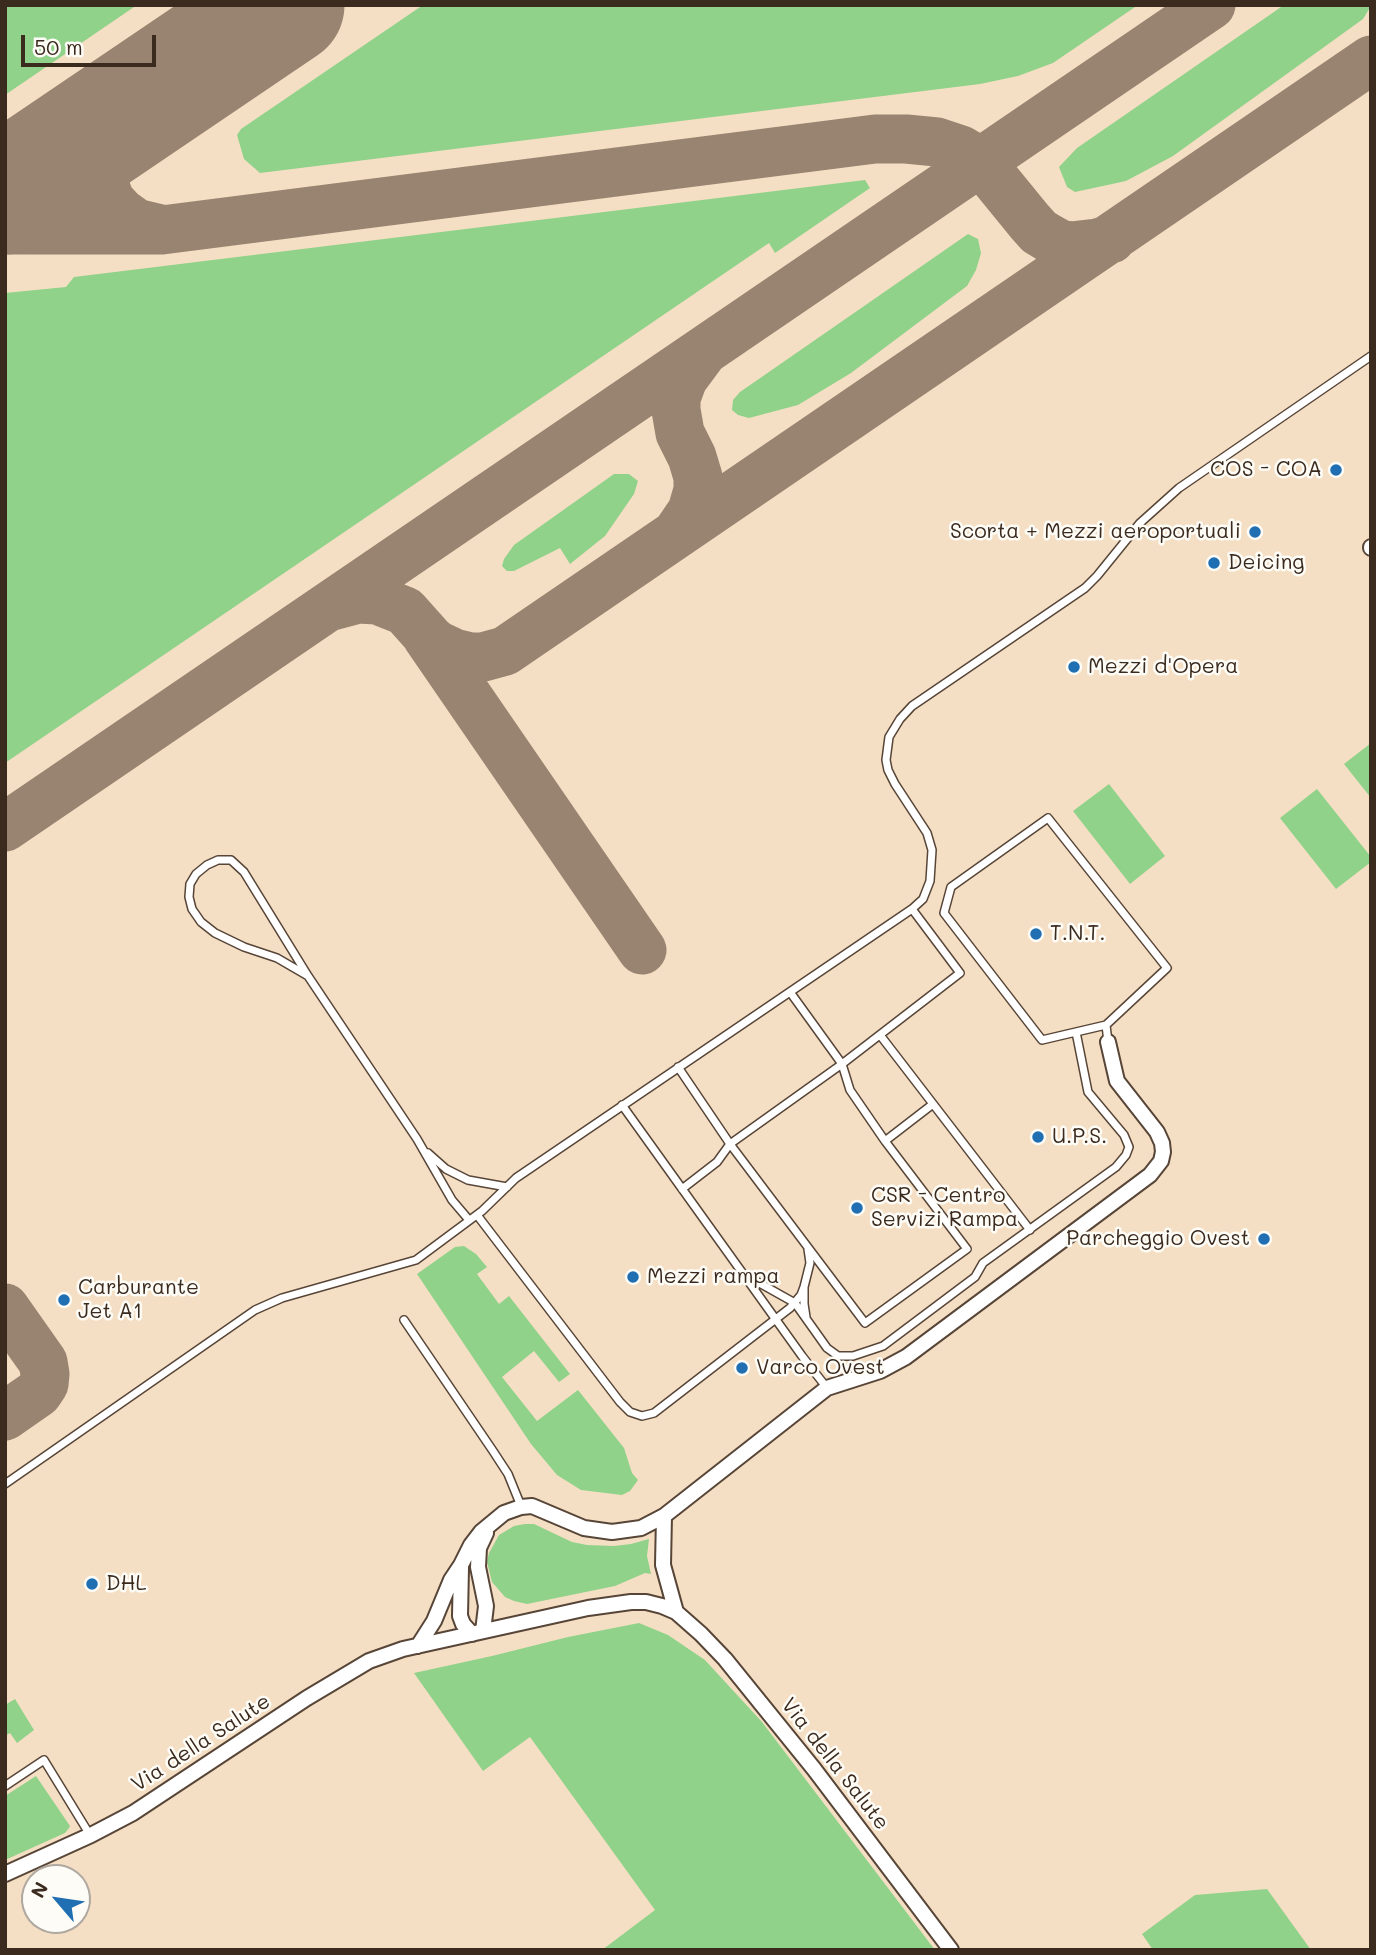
<!DOCTYPE html>
<style>
body{margin:0}
#map{position:relative;width:1376px;height:1955px;overflow:hidden;background:#f5dfc4;font-family:Mali,sans-serif}
canvas{display:block}
.frame{position:absolute;inset:0;border:7px solid #3b2a1e;pointer-events:none}
.north{position:absolute;left:21px;top:1864px;width:70px;height:70px;box-sizing:border-box;background:#fdfcf7;border:2px solid #afa8a0;border-radius:50%;rotate:299deg;font-size:19px;font-weight:700;line-height:28px;text-align:center;color:#3b2a1e}
.north::after{content:'';display:block;margin:auto;width:24px;height:32px;background:#1f6fb2;clip-path:polygon(50% 0,100% 100%,50% 72%,0 100%)}
.scale{position:absolute;left:21px;top:35px;width:135px;height:32px;box-sizing:border-box;border:4px solid #3b2a1e;border-top:0;padding-left:9px;font-size:21px;line-height:24px;white-space:nowrap;color:#3b2a1e;-webkit-text-stroke:5px #fdfcf7;paint-order:stroke}
</style>
<div id="map">
<canvas width="1376" height="1955"></canvas>
<div class="frame"></div>
<div class="north">N</div>
<div class="scale">50 m</div>
</div>
<script>
const ctx = document.querySelector('canvas').getContext('2d');
ctx.lineJoin = 'round';
function paint(path, color) {
  ctx.fillStyle = color;
  ctx.fill(path, 'evenodd');
}
function poly(rows) {
  const path = new Path2D();
  for (const r of rows) {
    path.moveTo(r[0], r[1]);
    for (let i = 2; i < r.length; i += 2) path.lineTo(r[i], r[i + 1]);
  }
  return path;
}
function strokePath(path, color, width, dash) {
  ctx.strokeStyle = color;
  ctx.lineWidth = width;
  ctx.lineCap = dash ? 'butt' : 'round';
  ctx.setLineDash(dash || []);
  ctx.stroke(path);
}
function drawText(font, color, halo, rows, align = 'center') {
  ctx.font = font + ' Mali,sans-serif';
  ctx.lineWidth = 5;
  ctx.setLineDash([]);
  ctx.textBaseline = 'middle';
  ctx.strokeStyle = halo;
  ctx.fillStyle = color;
  for (const [text, x, y, turn = 0] of rows) {
    ctx.save();
    ctx.translate(x, y);
    ctx.rotate((+turn || 0) * Math.PI / 180);
    ctx.textAlign = isNaN(turn) ? turn : align;
    if (halo) ctx.strokeText(text, 0, 0);
    ctx.fillText(text, 0, 0);
    ctx.restore();
  }
}
paint(poly([
 [5,5,137,5,5,95],
 [423,5,1138,5,1053,63,1018,76,980,84,260,173,244,159,237,135,241,129],
 [1284,5,1371,6,1363,19,1173,156,1126,181,1075,192,1067,187,1059,167,1077,148],
 [865,180,870,188,775,253,769,243,5,763,5,293,66,287,74,277],
 [968,234,978,239,981,253,976,270,967,286,851,373,798,405,749,418,738,415,732,410,733,400,740,392],
 [614,474,629,474,638,481,634,494,605,536,570,564,560,548,514,571,507,571,502,566,504,559,514,545],
 [1371,743,1371,798,1344,764],
 [1109,784,1165,856,1130,884,1073,811],
 [1317,789,1371,857,1371,862,1336,889,1280,818],
 [464,1246,476,1254,487,1267,477,1274,499,1304,509,1296,570,1374,559,1382,534,1351,502,1377,537,1421,578,1390,624,1448,632,1473,638,1480,630,1491,622,1495,581,1490,557,1475,531,1444,417,1274,455,1247],
 [525,1524,534,1524,572,1542,587,1545,614,1546,631,1544,649,1539,647,1556,651,1574,645,1573,615,1586,527,1604,514,1601,505,1597,492,1582,487,1562,489,1553,499,1535,514,1526],
 [639,1623,668,1635,705,1660,762,1722,935,1950,602,1950,655,1910,530,1737,483,1771,414,1673,492,1656,568,1637],
 [15,1699,34,1730,17,1743,10,1733,5,1736,5,1705],
 [36,1776,70,1826,69,1828,65,1833,5,1860,5,1796],
 [1267,1889,1311,1950,1153,1950,1142,1934,1195,1895]
]), '#90d28a');
strokePath(poly([
 [134,107,120,118,105,140,100,157,101,175,110,200,122,213,136,223,161,229],
 [5,230,162,230,875,139,906,139,937,142,961,150,981,162,1030,222,1039,232,1049,238,1060,244,1071,246,1097,243,1111,239],
 [677,533,692,511,698,490,698,477,692,457,680,433,676,410,676,398,683,379,703,352],
 [328,607,358,599,377,600,405,611,430,639,437,645,454,653,471,657,483,657,505,651,1371,60],
 [427,637,642,950],
 [5,827,1211,5],
 [5,1308,43,1362,45,1374,44,1384,38,1393,5,1416]
]), '#988471', 49);
strokePath(poly([
 [5,194,284,5]
]), '#988471', 121);
const lane = poly([
 [308,976,277,958,244,947,215,933,201,922,192,909,189,897,190,884,196,874,207,865,218,860,231,860,244,872,308,976,417,1139,452,1200,469,1220],
 [1076,1032,1042,1040,944,913,951,887,1048,818,1167,968,1106,1025],
 [880,1035,1030,1230],
 [678,1067,730,1144,865,1323,967,1249,885,1141,850,1090,842,1064,790,992],
 [622,1105,802,1356,827,1388],
 [885,1141,933,1104],
 [428,1153,446,1169,468,1180,507,1187],
 [682,1189,717,1162,730,1144,842,1064,960,973,912,909],
 [477,1215,620,1402,630,1412,642,1416,654,1413,790,1308,801,1295,804,1287],
 [745,1275,795,1303,827,1348,838,1356,853,1356,883,1346,975,1277,983,1263,1116,1167,1126,1155,1129,1147,1124,1135,1088,1092,1076,1032,1106,1025,1108,1042],
 [806,1317,804,1304,804,1287,810,1263,808,1249],
 [404,1320,493,1451,508,1474,521,1506],
 [5,1484,255,1310,282,1298,416,1260,482,1211,516,1178,912,909,923,899,930,881,932,850,927,833,895,784,888,770,886,760,889,737,900,719,912,706,1085,588,1097,576,1140,523,1179,488,1371,356],
 [5,1786,44,1760,90,1835]
]);
const street = poly([
 [1371,547,1371,548],
 [664,1516,663,1565,676,1612],
 [461,1567,460,1616,463,1624,472,1634],
 [483,1631,486,1606,478,1567,479,1548,486,1533],
 [418,1646,434,1621,451,1580,461,1565,471,1545,481,1532,504,1513,521,1507,532,1506,584,1528,612,1532,641,1528,664,1516,827,1388,880,1371,906,1357,1150,1175,1161,1161,1163,1152,1162,1143,1157,1132,1117,1081,1108,1042],
 [5,1874,91,1835,133,1813,307,1698,369,1661,403,1649,588,1608,631,1602,646,1602,662,1606,676,1612,701,1634,725,1659,814,1769,951,1950]
]);
strokePath(lane, '#574537', 10);
strokePath(street, '#574537', 18);
strokePath(lane, '#fff', 7);
strokePath(street, '#fff', 14);
for (const [x, y, r, color] of [
 [1336,470,7,"#1f6fb2"],
 [1255,532,7,"#1f6fb2"],
 [1214,563,7,"#1f6fb2"],
 [1074,667,7,"#1f6fb2"],
 [1036,934,7,"#1f6fb2"],
 [1038,1137,7,"#1f6fb2"],
 [857,1208,7,"#1f6fb2"],
 [1264,1239,7,"#1f6fb2"],
 [633,1277,7,"#1f6fb2"],
 [64,1300,7,"#1f6fb2"],
 [742,1368,7,"#1f6fb2"],
 [92,1584,7,"#1f6fb2"]
]) {
  const dot = new Path2D();
  dot.arc(x, y, r, 0, 2 * Math.PI);
  ctx.fillStyle = color;
  ctx.fill(dot);
  strokePath(dot, '#fdfcf7', 2.5);
}
drawText('21px', '#3b2a1e', '#fdfcf7', [
 ["COS - COA",1322,470,"right"],
 ["Scorta + Mezzi aeroportuali",1241,532,"right"],
 ["Deicing",1228,563],
 ["Mezzi d'Opera",1088,667],
 ["T.N.T.",1050,934],
 ["U.P.S.",1052,1137],
 ["CSR - Centro",871,1196],
 ["Servizi Rampa",871,1220],
 ["Parcheggio Ovest",1250,1239,"right"],
 ["Mezzi rampa",647,1277],
 ["Carburante",78,1288],
 ["Jet A1",78,1312],
 ["Varco Ovest",756,1368],
 ["DHL",106,1584]
], 'left');
drawText('21px', '#3b2a1e', '#fdfcf7', [
 ["Via della Salute",201,1743,-33],
 ["Via della Salute",835,1764,52]
]);
</script>
